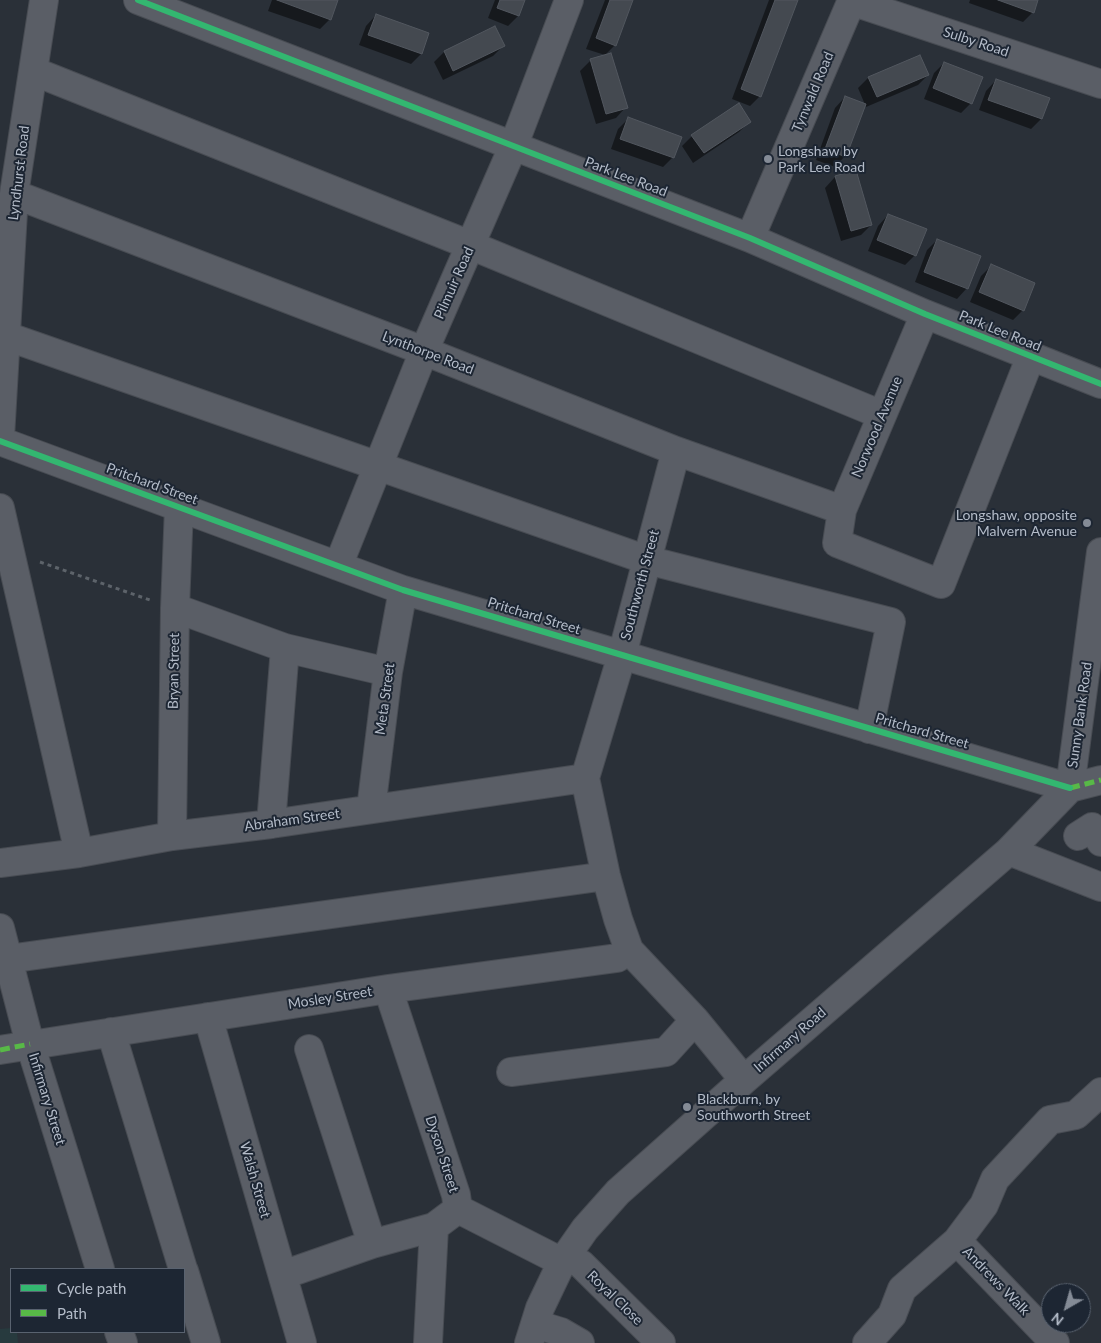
<!DOCTYPE html>
<style>
body{margin:0}
#map{position:relative;width:1101px;height:1343px;overflow:hidden;background:#2a3038;font-family:Lato,sans-serif}
canvas{display:block}
.legend{position:absolute;left:10px;top:1268px;width:175px;height:65px;box-sizing:border-box;background:#1d2633;border:1px solid #59626f;margin:0;padding:6px 9px;list-style:none;font-size:15px;color:#b4bcc9}
.legend li{display:flex;align-items:center;gap:10px;height:25px}
.legend b{width:25px;border:1px solid #59626f}
.north{position:absolute;left:1041px;top:1283px;width:50px;height:50px;box-sizing:border-box;background:#1d2633;border:1px solid #59626f;border-radius:50%;rotate:218deg;font-size:14px;font-weight:700;line-height:20px;text-align:center;color:#b4bcc9}
.north::after{content:'';display:block;margin:auto;width:18px;height:22px;background:#848b96;clip-path:polygon(50% 0,100% 100%,50% 72%,0 100%)}
</style>
<div id="map">
<canvas width="1101" height="1343"></canvas>
<ul class="legend">
<li><b style="height:6px;background:#33b770"></b>Cycle path</li>
<li><b style="height:6px;background:#58b947"></b>Path</li>
</ul>
<div class="north">N</div>
</div>
<script>
const ctx = document.querySelector('canvas').getContext('2d');
ctx.lineJoin = 'round';
function paint(path, color) {
  ctx.fillStyle = color;
  ctx.fill(path, 'evenodd');
}
function poly(rows) {
  const path = new Path2D();
  for (const r of rows) {
    path.moveTo(r[0], r[1]);
    for (let i = 2; i < r.length; i += 2) path.lineTo(r[i], r[i + 1]);
  }
  return path;
}
function strokePath(path, color, width, dash) {
  ctx.strokeStyle = color;
  ctx.lineWidth = width;
  ctx.lineCap = dash ? 'butt' : 'round';
  ctx.setLineDash(dash || []);
  ctx.stroke(path);
}
function drawText(font, color, halo, rows, align = 'center') {
  ctx.font = font + ' Lato,sans-serif';
  ctx.lineWidth = 4;
  ctx.setLineDash([]);
  ctx.textBaseline = 'middle';
  ctx.strokeStyle = halo;
  ctx.fillStyle = color;
  for (const [text, x, y, turn = 0] of rows) {
    ctx.save();
    ctx.translate(x, y);
    ctx.rotate((+turn || 0) * Math.PI / 180);
    ctx.textAlign = isNaN(turn) ? turn : align;
    if (halo) ctx.strokeText(text, 0, 0);
    ctx.fillText(text, 0, 0);
    ctx.restore();
  }
}
paint(poly([
 [11,1328,11,1332,17,1332,18,1343,0,1343,0,1329]
]), '#273a3e');
paint(poly([
 [272,0,337,0,330,19,320,29,268,11],
 [495,0,524,0,518,16,508,26,488,18],
 [605,0,632,0,615,45,605,55,586,49],
 [769,0,796,0,760,96,750,106,732,99],
 [970,0,1037,0,1033,12,1023,22,969,3],
 [376,15,428,34,421,54,411,64,359,45,366,26],
 [495,28,503,46,493,56,443,80,434,62,444,52],
 [920,57,928,75,918,85,866,107,858,88,868,78],
 [591,60,626,107,616,118,596,124,580,71],
 [944,63,971,103,961,113,924,99,934,73],
 [996,80,1041,119,1031,129,979,110,986,91],
 [845,97,845,156,835,167,816,160,835,108],
 [628,119,673,157,663,167,611,149,618,129],
 [749,122,739,132,693,163,682,146,692,136],
 [835,177,871,225,861,235,841,241,825,188],
 [888,215,915,255,905,265,868,251,878,226],
 [937,240,967,288,957,299,915,282,927,250],
 [991,266,1023,310,1013,320,970,302,981,276]
]), '#0007');
const building = poly([
 [277,0,338,0,331,20,277,0],
 [500,0,525,0,519,16,497,8,500,0],
 [610,0,633,0,616,46,596,38,610,0],
 [775,0,798,0,761,97,741,89,775,0],
 [998,0,1038,0,1034,13,998,0],
 [376,14,429,33,422,54,368,35,376,14],
 [495,26,505,46,453,71,444,51,495,26],
 [611,53,628,108,606,114,590,59,611,53],
 [920,55,929,75,877,97,868,77,920,55],
 [944,62,983,77,972,104,933,88,944,62],
 [996,79,1050,98,1042,119,988,100,996,79],
 [845,96,866,104,846,157,825,149,845,96],
 [739,103,751,122,704,153,691,135,739,103],
 [628,117,682,137,674,158,620,139,628,117],
 [856,170,872,225,851,231,835,176,856,170],
 [888,214,927,229,916,256,877,240,888,214],
 [937,239,981,256,968,289,924,272,937,239],
 [991,264,1035,283,1024,311,979,292,991,264]
]);
paint(building, '#444950');
strokePath(building, '#52575f', 1);
const minor = poly([
 [138,0,750,238,925,314,1101,384],
 [851,1,1101,84],
 [33,71,470,245,882,415],
 [14,194,424,351,676,451,842,510],
 [750,238,852,0],
 [925,314,842,510,837,543,941,584,1031,356],
 [6,336,647,560,891,622,869,729],
 [0,438,14,194,44,0],
 [0,441,403,590,1070,788],
 [676,451,622,655,585,778,606,876,618,919,629,950,695,1020,744,1080],
 [0,508,79,853],
 [338,566,424,351,513,147,569,0],
 [175,608,285,648,388,672],
 [1070,788,1101,552],
 [1070,788,1101,780],
 [371,809,388,672,403,590],
 [271,824,285,648],
 [172,836,175,608,179,507],
 [1078,836,1092,827,1101,842],
 [1009,851,1101,887],
 [0,863,79,853,172,836,271,824,585,778],
 [0,928,30,1044,100,1269],
 [8,959,606,876],
 [388,989,456,1195,458,1209,562,1262],
 [208,1017,302,1343],
 [111,1032,183,1269],
 [309,1049,372,1244],
 [0,1050,388,989,617,958,629,950],
 [511,1072,666,1052,695,1020],
 [957,1241,1055,1343],
 [566,1256,581,1264,661,1343],
 [184,1271,206,1343],
 [283,1275,372,1244,434,1227,458,1209],
 [535,1324,561,1332,580,1343],
 [119,1332,123,1343],
 [428,1343,434,1227],
 [529,1343,540,1308,562,1262,585,1229,618,1192,744,1080,1009,851,1070,788],
 [867,1343,892,1315,902,1289,957,1241,984,1205,995,1179,1050,1120,1076,1115,1101,1092]
]);
strokePath(minor, '#484c53', 30);
strokePath(poly([
 [40,562,150,600]
]), '#5d636a', 3, [4, 4]);
strokePath(minor, '#5a5e66', 28);
strokePath(poly([
 [1070,788,1101,780],
 [0,1050,30,1044]
]), '#58b947', 5, [10, 5]);
strokePath(poly([
 [138,0,750,238,925,314,1101,384],
 [0,441,403,590,1070,788]
]), '#33b770', 6);
for (const [x, y, r, color] of [
 [768,159,5,"#848b96"],
 [1087,523,5,"#848b96"],
 [687,1107,5,"#848b96"]
]) {
  const dot = new Path2D();
  dot.arc(x, y, r, 0, 2 * Math.PI);
  ctx.fillStyle = color;
  ctx.fill(dot);
  strokePath(dot, '#1d2633', 2);
}
drawText('14px', '#b4bcc9', '#1d2633', [
 ["Sulby Road",976,42,18],
 ["Tynwald Road",813,92,-67],
 ["Lyndhurst Road",19,173,-83],
 ["Park Lee Road",626,177,21],
 ["Pilmuir Road",454,283,-66],
 ["Park Lee Road",1000,331,22],
 ["Lynthorpe Road",428,353,21],
 ["Norwood Avenue",877,427,-67],
 ["Pritchard Street",152,484,20],
 ["Southworth Street",640,585,-75],
 ["Pritchard Street",534,616,17],
 ["Bryan Street",174,671,-89],
 ["Meta Street",385,699,-82],
 ["Sunny Bank Road",1080,715,-82],
 ["Pritchard Street",922,731,16],
 ["Abraham Street",292,820,-8],
 ["Mosley Street",330,998,-9],
 ["Infirmary Road",790,1040,-41],
 ["Infirmary Street",47,1099,73],
 ["Dyson Street",442,1154,72],
 ["Walsh Street",255,1180,74],
 ["Andrews Walk",996,1281,46],
 ["Royal Close",615,1298,44]
]);
drawText('14px', '#b4bcc9', '#1d2633', [
 ["Longshaw by",778,151],
 ["Park Lee Road",778,167],
 ["Longshaw, opposite",1077,515,"right"],
 ["Malvern Avenue",1077,531,"right"],
 ["Blackburn, by",697,1099],
 ["Southworth Street",697,1115]
], 'left');
</script>
